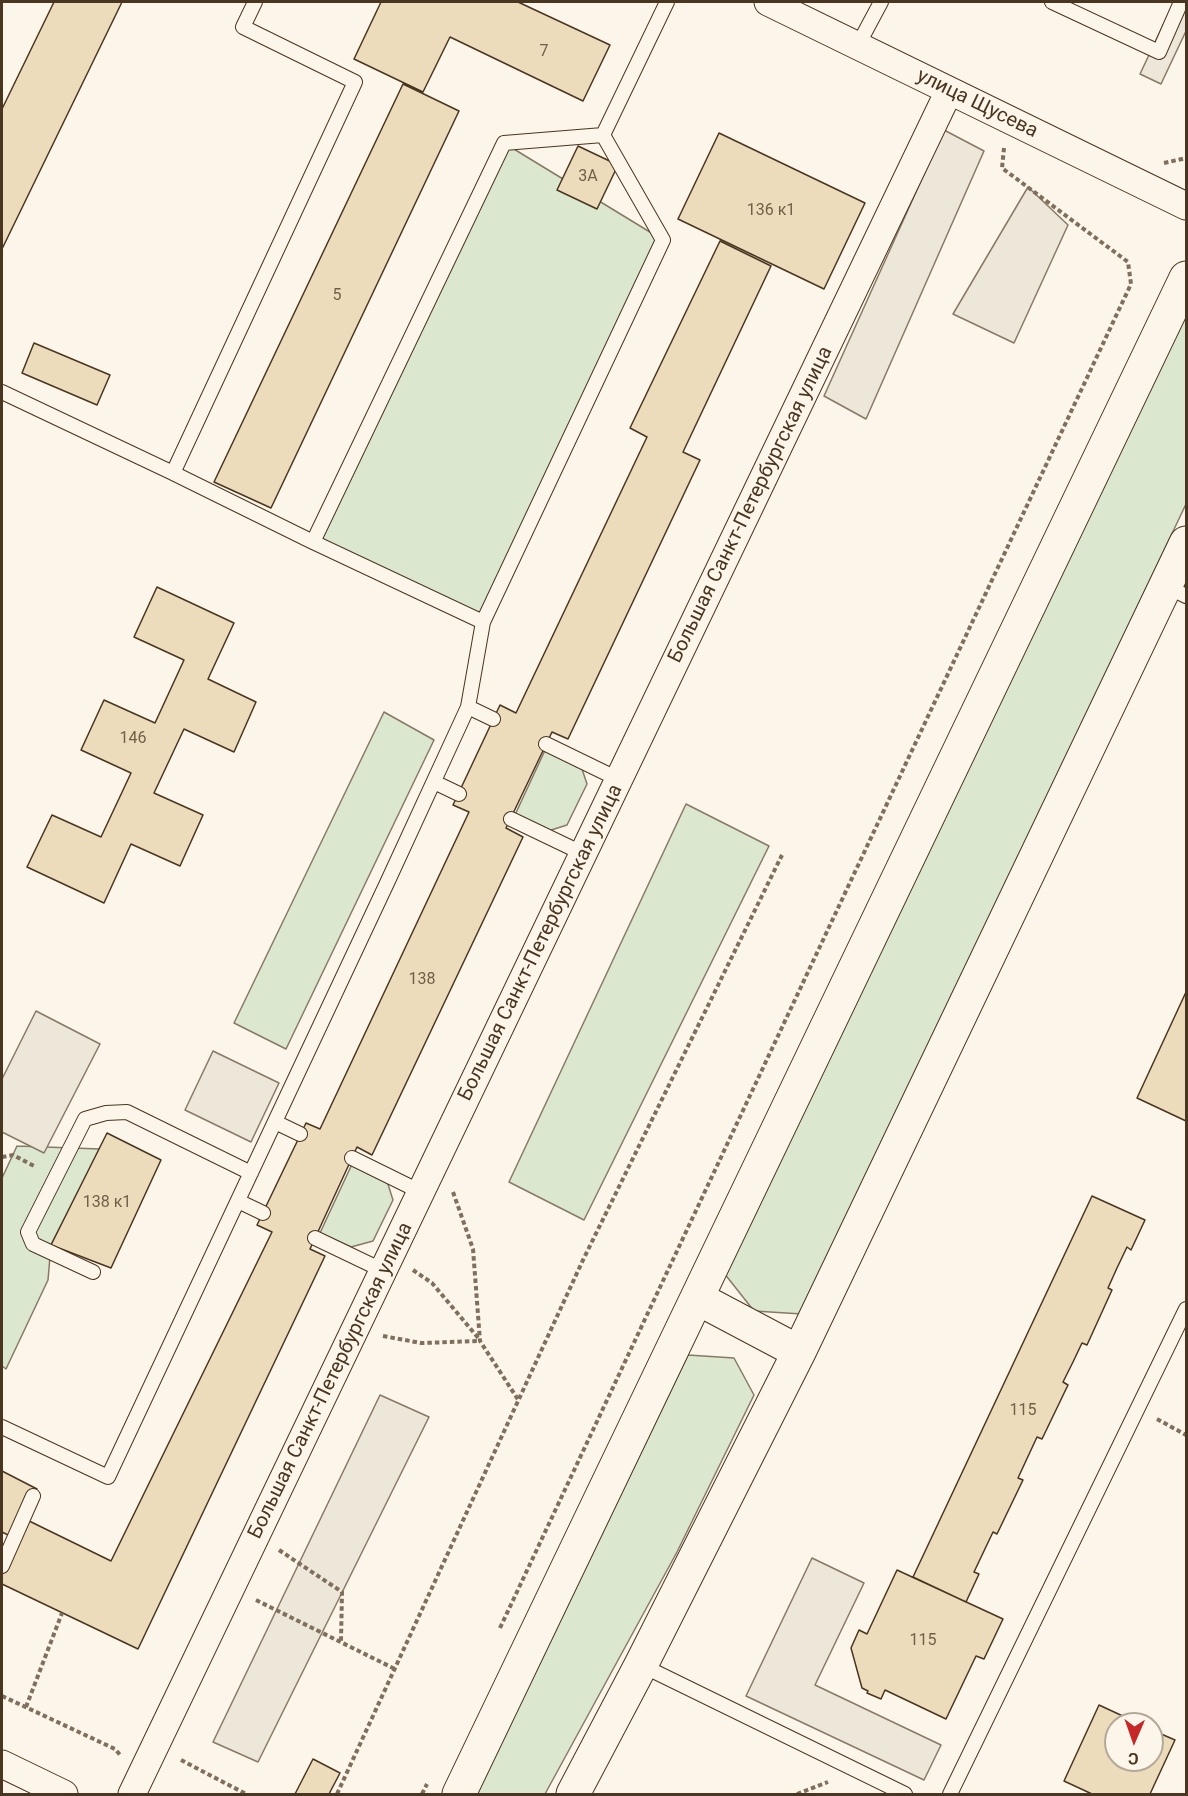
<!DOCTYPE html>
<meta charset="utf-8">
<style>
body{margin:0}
#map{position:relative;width:1188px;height:1796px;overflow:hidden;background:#fbf6e9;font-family:Roboto,sans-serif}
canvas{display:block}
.frame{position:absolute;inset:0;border:3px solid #4a3520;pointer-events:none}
.north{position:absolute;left:1104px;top:1712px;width:60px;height:60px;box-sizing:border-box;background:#fbf6e9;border:2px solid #b4a999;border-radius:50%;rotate:182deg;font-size:16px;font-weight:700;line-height:24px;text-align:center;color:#4a3520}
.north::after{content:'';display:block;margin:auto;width:21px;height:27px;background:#c62828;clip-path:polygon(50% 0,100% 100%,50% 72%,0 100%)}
</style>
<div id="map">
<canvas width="1188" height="1796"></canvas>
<div class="frame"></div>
<div class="north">С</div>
</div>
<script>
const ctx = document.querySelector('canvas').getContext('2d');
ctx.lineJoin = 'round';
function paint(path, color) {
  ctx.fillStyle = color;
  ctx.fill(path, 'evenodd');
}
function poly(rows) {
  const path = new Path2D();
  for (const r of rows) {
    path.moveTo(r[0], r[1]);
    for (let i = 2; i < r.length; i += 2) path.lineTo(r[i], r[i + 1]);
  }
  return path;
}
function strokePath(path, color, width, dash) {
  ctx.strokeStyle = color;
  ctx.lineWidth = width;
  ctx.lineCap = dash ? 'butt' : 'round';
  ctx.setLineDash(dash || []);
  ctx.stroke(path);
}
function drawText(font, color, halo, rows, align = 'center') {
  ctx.font = font + ' Roboto,sans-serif';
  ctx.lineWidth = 4.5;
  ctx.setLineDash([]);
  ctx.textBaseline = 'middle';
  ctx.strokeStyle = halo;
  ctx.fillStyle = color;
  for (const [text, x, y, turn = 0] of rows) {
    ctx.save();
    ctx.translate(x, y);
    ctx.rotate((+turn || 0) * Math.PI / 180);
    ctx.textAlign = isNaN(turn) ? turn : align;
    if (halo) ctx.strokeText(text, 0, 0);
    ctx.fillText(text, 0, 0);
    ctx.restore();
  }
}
const green = poly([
 [504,143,663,240,483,622,313,542,504,143],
 [1186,315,1186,504,802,1314,754,1311,724,1273,1186,315],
 [384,712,434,740,286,1049,234,1023,384,712],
 [547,746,580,763,587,784,567,825,545,832,514,817,547,746],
 [686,804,769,846,584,1220,509,1182,686,804],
 [17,1146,100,1149,51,1245,48,1280,6,1369,2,1366,2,1178,17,1146],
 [353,1162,386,1178,393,1200,373,1241,351,1247,320,1233,353,1162],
 [688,1355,734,1358,754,1395,677,1552,545,1794,477,1794,688,1355]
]);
paint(green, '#dce7d0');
strokePath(green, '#887966', 1.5);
const parking = poly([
 [1174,2,1186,2,1186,31,1161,84,1140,74,1174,2],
 [944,130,984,151,866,419,824,396,944,130],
 [1028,187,1068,225,1014,343,953,314,1028,187],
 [36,1011,100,1044,44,1153,2,1132,2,1079,36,1011],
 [213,1051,279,1083,251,1142,185,1110,213,1051],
 [380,1395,429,1417,258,1762,213,1742,380,1395],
 [812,1558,864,1583,815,1685,941,1745,924,1780,746,1696,812,1558]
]);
paint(parking, '#ede7d9');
strokePath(parking, '#887966', 1.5);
const building = poly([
 [54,2,122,2,2,249,2,109,54,2],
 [381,2,518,2,610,45,583,101,450,37,423,92,354,59,381,2],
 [403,84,459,111,271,508,214,482,403,84],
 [719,133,865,203,824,289,678,219,719,133],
 [578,146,618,165,597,209,557,190,578,146],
 [720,241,771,266,683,452,700,460,568,739,552,732,506,828,523,837,372,1155,357,1147,310,1249,325,1256,138,1649,2,1584,2,1566,23,1518,111,1561,272,1232,257,1225,306,1123,320,1129,469,812,453,805,500,705,516,713,647,437,630,428,720,241],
 [34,343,110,375,97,405,22,373,34,343],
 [157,587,234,623,208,679,256,702,234,752,184,729,154,793,203,815,180,866,131,844,104,903,27,867,52,815,101,837,131,773,81,750,104,700,155,723,184,660,134,637,157,587],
 [1186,992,1186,1121,1137,1098,1186,992],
 [107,1133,161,1160,111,1268,51,1245,107,1133],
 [1092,1196,1145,1220,1131,1250,1127,1247,1117,1268,1108,1288,1112,1290,1087,1345,1082,1343,1073,1362,1063,1382,1068,1385,1042,1439,1037,1437,1018,1478,1023,1480,997,1534,993,1532,974,1572,979,1574,966,1602,913,1577,1092,1196],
 [2,1471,37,1489,14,1538,2,1532,2,1471],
 [897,1570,1003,1619,984,1659,976,1656,946,1719,885,1690,881,1699,867,1693,868,1691,862,1688,851,1648,859,1630,867,1634,897,1570],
 [1099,1705,1140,1724,1116,1724,1116,1760,1152,1760,1152,1730,1175,1740,1150,1794,1092,1794,1064,1781,1099,1705],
 [313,1759,340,1773,329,1794,295,1794,313,1759]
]);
paint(building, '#ecdcbc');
strokePath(building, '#4a3520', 1.5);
const lane = poly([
 [1052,2,1159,52,1181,2],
 [858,45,881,2],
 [2,392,173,473,355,82,243,27,255,2],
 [173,473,313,542],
 [1166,586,1186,596],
 [483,622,313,542,504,143,603,135,667,2],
 [468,707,493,719],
 [546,744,620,780],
 [434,782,459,794],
 [511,819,584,854],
 [275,1122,300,1134],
 [352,1158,421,1192],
 [238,1201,263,1213],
 [315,1238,384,1271],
 [93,1272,33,1244,28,1232,85,1119,106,1113,127,1112,251,1173],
 [2,1427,108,1477,387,883,468,707,483,622,663,240,603,135],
 [2,1566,33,1496],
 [641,1665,905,1794],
 [950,1794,1186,1309]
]);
const street = poly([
 [768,2,1186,206],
 [2,1764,64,1794],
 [132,1794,949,91]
]);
const primary = poly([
 [697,1298,799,1352],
 [459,1794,1186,278],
 [573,1794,641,1665,799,1352,1186,543]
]);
strokePath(lane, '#4a3520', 16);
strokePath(street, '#4a3520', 29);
strokePath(primary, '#4a3520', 35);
strokePath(poly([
 [1164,163,1186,158],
 [2,1157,13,1155,36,1167],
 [453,1192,473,1249,480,1341,519,1401],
 [413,1270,432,1283,480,1340],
 [383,1336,421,1343,480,1341],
 [1157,1419,1186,1435],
 [279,1550,342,1592,341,1641],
 [256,1600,395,1669],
 [500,1628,1131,284,1128,262,1002,168,1004,148],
 [2,1696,115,1749,121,1756],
 [26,1707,62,1613],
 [181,1760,246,1794],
 [337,1794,583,1260,782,855],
 [422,1794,427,1784],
 [797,1794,828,1782]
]), '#7f6f5c', 4, [4.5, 3]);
strokePath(lane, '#fbf6e9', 14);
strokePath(street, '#fbf6e9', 27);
strokePath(primary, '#fbf6e9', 33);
drawText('16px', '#725f47', null, [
 ["7",544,52],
 ["3А",588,177],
 ["136 к1",771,211],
 ["5",337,296],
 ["146",133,739],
 ["138",422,980],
 ["138 к1",107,1203],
 ["115",1023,1411],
 ["115",923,1641]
]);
drawText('20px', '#4a3520', '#fbf6e9', [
 ["улица Щусева",977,104,26],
 ["Большая Санкт-Петербургская улица",751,505,-64],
 ["Большая Санкт-Петербургская улица",541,943,-64],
 ["Большая Санкт-Петербургская улица",331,1381,-64]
]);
</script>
